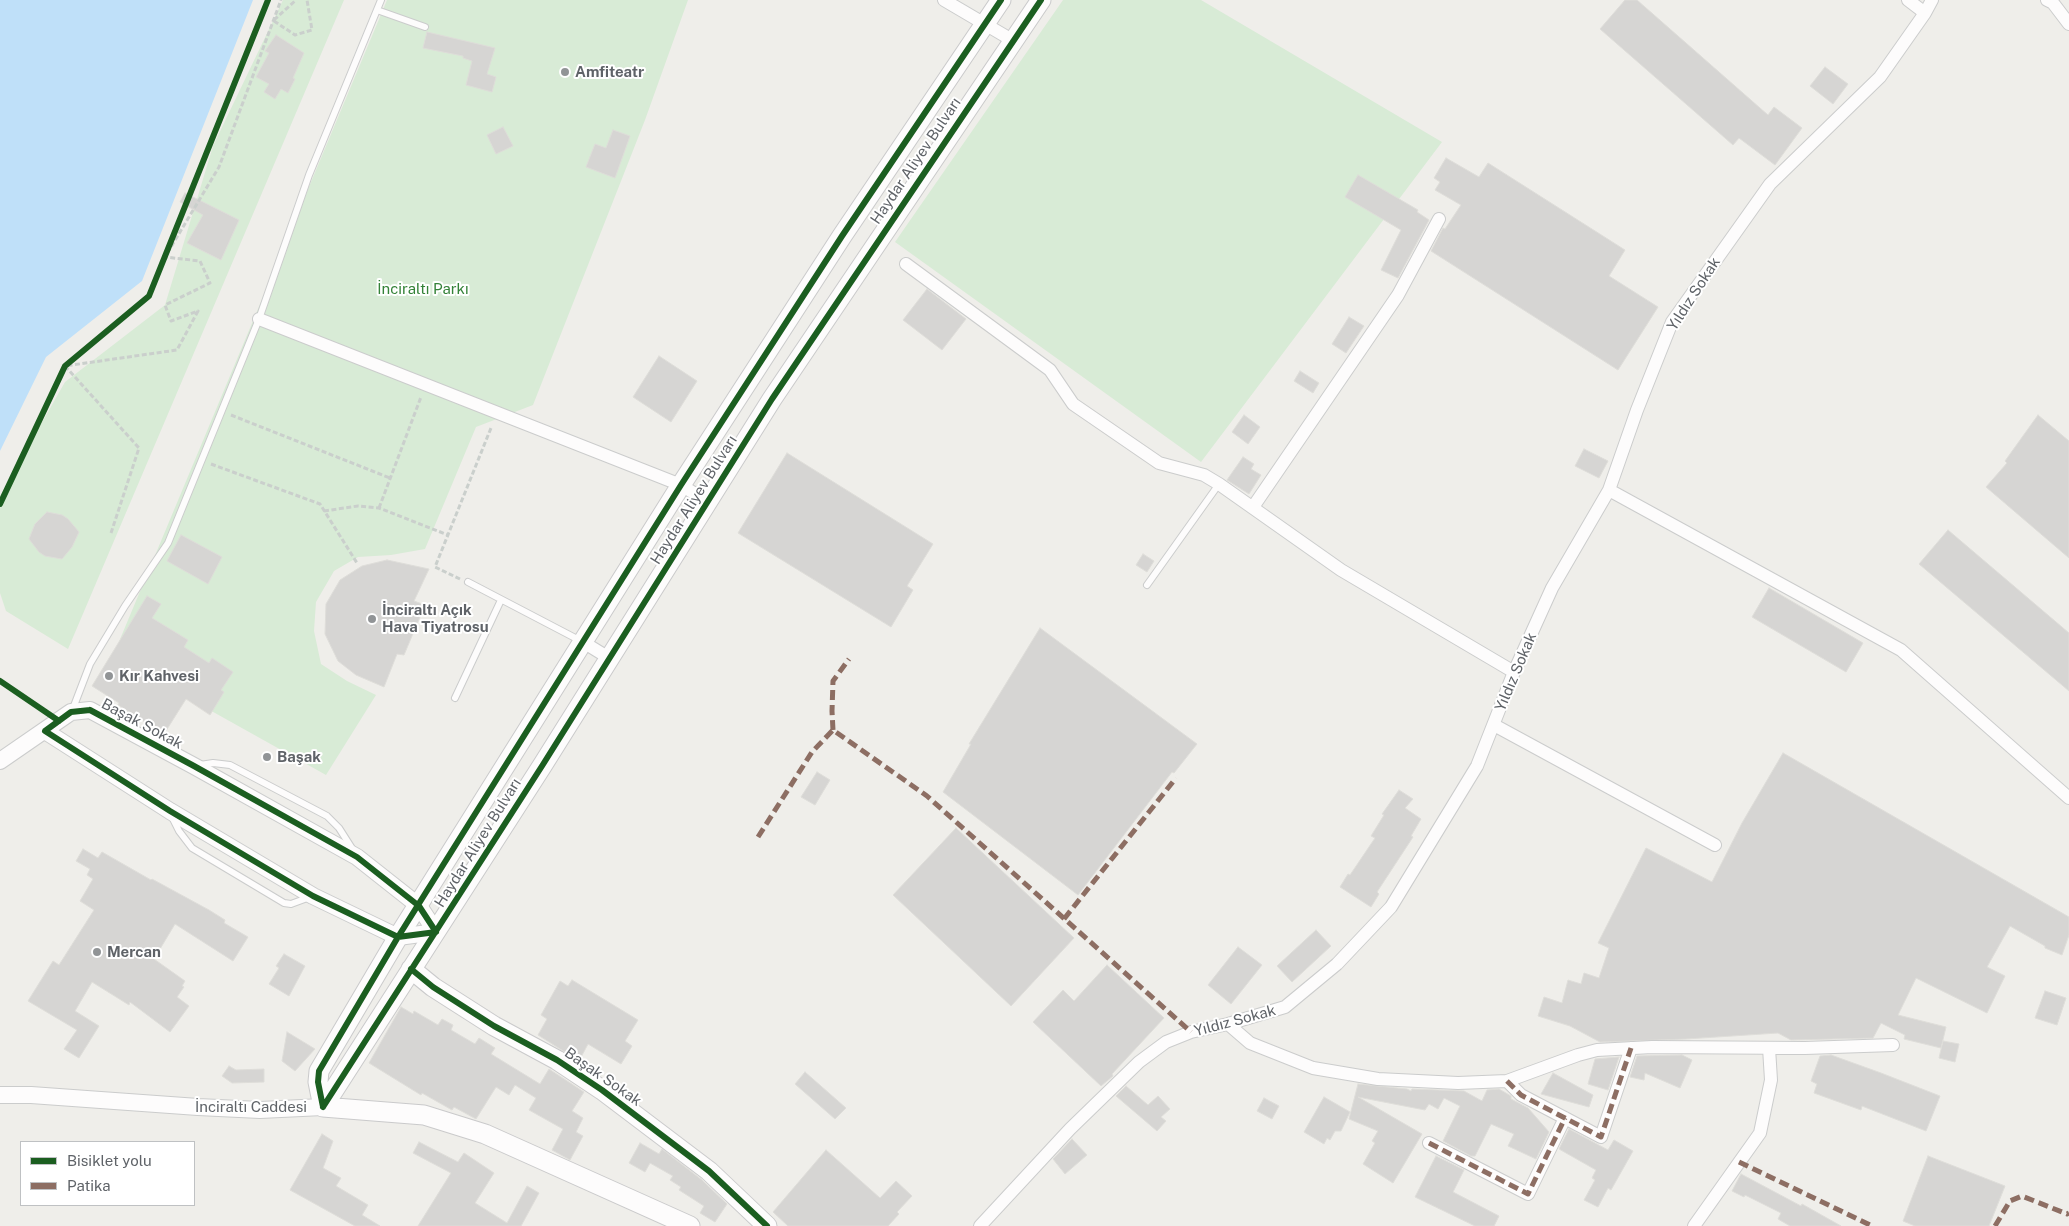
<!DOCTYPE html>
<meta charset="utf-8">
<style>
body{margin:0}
#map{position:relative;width:2069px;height:1226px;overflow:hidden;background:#efeeea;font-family:"Public Sans",sans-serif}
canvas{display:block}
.legend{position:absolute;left:20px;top:1141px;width:175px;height:65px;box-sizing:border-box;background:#fff;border:1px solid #bfc1c3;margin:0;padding:6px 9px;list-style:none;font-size:15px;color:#5f6368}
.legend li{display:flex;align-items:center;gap:10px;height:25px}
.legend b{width:25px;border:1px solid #bfc1c3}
</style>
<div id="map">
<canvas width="2069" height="1226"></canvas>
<ul class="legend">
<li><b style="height:6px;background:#1b5e20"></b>Bisiklet yolu</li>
<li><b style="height:6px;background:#8d6e63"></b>Patika</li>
</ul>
</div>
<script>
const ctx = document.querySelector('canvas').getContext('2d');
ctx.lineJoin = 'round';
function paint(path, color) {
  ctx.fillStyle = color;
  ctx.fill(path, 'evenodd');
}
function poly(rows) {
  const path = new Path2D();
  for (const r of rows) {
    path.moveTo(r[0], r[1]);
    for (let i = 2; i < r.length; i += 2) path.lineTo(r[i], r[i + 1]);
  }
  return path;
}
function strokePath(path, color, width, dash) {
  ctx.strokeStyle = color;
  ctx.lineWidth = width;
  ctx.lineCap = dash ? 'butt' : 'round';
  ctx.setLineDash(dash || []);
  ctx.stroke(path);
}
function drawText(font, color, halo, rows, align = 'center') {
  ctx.font = font + ' "Public Sans",sans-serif';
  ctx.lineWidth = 4;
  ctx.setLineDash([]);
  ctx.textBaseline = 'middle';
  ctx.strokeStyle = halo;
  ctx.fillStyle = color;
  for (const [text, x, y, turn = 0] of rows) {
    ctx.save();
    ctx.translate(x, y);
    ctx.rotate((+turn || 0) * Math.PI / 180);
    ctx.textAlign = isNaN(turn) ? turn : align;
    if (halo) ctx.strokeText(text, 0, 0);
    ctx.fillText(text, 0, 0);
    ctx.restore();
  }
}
paint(poly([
 [283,0,344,0,68,649,6,611,0,593,0,496,65,382,165,305,213,146],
 [387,0,688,0,645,120,533,405,476,427,425,549,391,555,358,557,334,571,316,602,314,631,321,664,347,681,376,695,326,775,113,656],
 [1063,0,1201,0,1442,142,1201,462,895,242]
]), '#d8ebd6');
paint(poly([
 [0,0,253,0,142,281,46,357,0,451]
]), '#bfe0f9');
const building = poly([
 [1625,0,1637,0,1768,115,1774,107,1802,128,1775,165,1739,138,1733,145,1600,29,1625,0],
 [427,32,495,48,487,74,496,77,492,92,466,85,472,61,463,58,463,56,423,48,427,32],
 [276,35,304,53,293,78,295,79,288,93,281,89,275,99,264,92,269,84,256,77,269,53,265,51,276,35],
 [1825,67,1848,84,1833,104,1810,86,1825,67],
 [503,127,513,146,496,154,487,135,503,127],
 [613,130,630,136,615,178,586,167,595,144,606,148,613,130],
 [1446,158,1479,177,1488,163,1625,250,1609,276,1658,307,1618,370,1431,251,1443,228,1445,229,1461,205,1435,190,1440,182,1434,178,1446,158],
 [1358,175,1418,210,1417,212,1429,220,1398,278,1381,270,1401,230,1345,197,1358,175],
 [185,193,239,220,221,260,187,243,203,215,180,202,185,193],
 [927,289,966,319,942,350,903,320,927,289],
 [1349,317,1364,326,1346,353,1332,344,1349,317],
 [659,356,697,381,671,422,633,397,659,356],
 [1300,371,1319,383,1313,393,1294,381,1300,371],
 [1244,415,1260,427,1248,444,1232,432,1244,415],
 [2038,415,2069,441,2069,558,1986,487,2007,463,2005,461,2038,415],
 [1584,449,1608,461,1599,478,1575,466,1584,449],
 [787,453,933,544,907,586,913,590,891,627,738,533,787,453],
 [1243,457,1254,464,1251,469,1261,475,1249,494,1227,480,1243,457],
 [47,512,62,515,68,519,79,532,72,547,62,559,45,556,39,552,29,539,35,524,47,512],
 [1948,530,2069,633,2069,691,1919,564,1948,530],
 [181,535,222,557,208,584,167,561,181,535],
 [1143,554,1154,561,1147,572,1136,565,1143,554],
 [387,560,429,569,414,601,425,605,404,655,397,654,384,687,356,675,338,661,325,634,326,604,340,580,362,566,387,560],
 [1769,588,1863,643,1846,672,1752,617,1769,588],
 [147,596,161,604,152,618,188,640,184,647,209,663,212,658,233,672,221,690,224,692,210,715,186,699,164,734,118,705,119,703,92,686,147,596],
 [1040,628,1197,744,1174,773,1172,772,1078,895,943,792,971,744,969,744,1040,628],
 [1783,753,2069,917,2069,935,2062,955,2045,948,2045,946,2010,926,1987,967,2005,976,1987,1013,1916,978,1898,1015,1946,1027,1941,1048,1904,1039,1905,1035,1881,1023,1873,1038,1791,1040,1778,1033,1686,1039,1600,1042,1570,1026,1538,1016,1544,997,1562,1003,1568,980,1581,984,1584,973,1599,978,1609,948,1598,943,1646,848,1712,882,1742,823,1783,753],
 [817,772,830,780,815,805,801,797,817,772],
 [1399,790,1413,799,1405,808,1421,819,1411,836,1413,837,1377,892,1379,894,1371,907,1340,887,1348,874,1350,875,1375,838,1371,836,1384,815,1382,814,1399,790],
 [956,828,1074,938,1011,1006,893,895,956,828],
 [83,849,98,858,102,852,151,880,152,879,209,910,225,920,224,923,248,937,233,961,175,924,154,959,185,981,182,986,184,987,177,997,189,1006,170,1032,130,1002,129,1005,92,982,75,1011,99,1026,79,1058,64,1049,77,1030,28,1001,53,961,59,965,94,910,80,901,93,879,87,875,90,869,76,861,83,849],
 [1316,930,1331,946,1292,982,1277,966,1316,930],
 [1238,947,1262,965,1231,1004,1208,985,1238,947],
 [284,954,305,966,289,996,269,984,279,968,276,966,284,954],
 [1107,965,1164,1018,1112,1074,1113,1076,1101,1086,1033,1022,1063,990,1074,1001,1107,965],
 [572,980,638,1020,625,1041,632,1046,621,1064,588,1044,579,1061,538,1035,547,1019,541,1015,560,981,568,986,572,980],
 [2045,991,2066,998,2057,1025,2035,1018,2045,991],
 [401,1007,413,1014,414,1011,438,1025,442,1019,453,1025,451,1030,475,1044,479,1038,495,1048,491,1054,540,1084,549,1069,584,1092,572,1111,583,1118,576,1132,583,1136,570,1160,552,1150,563,1129,529,1110,536,1098,515,1085,509,1095,496,1087,476,1119,454,1107,452,1110,422,1093,421,1095,369,1063,401,1007],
 [287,1032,315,1049,295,1071,282,1061,287,1032],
 [1943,1041,1959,1044,1955,1062,1939,1058,1943,1041],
 [1682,1055,1692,1060,1680,1088,1645,1073,1644,1080,1630,1077,1637,1056,1682,1055],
 [1831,1055,1881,1073,1940,1096,1926,1131,1862,1106,1861,1110,1814,1093,1817,1084,1811,1081,1820,1056,1831,1055],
 [1619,1057,1608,1090,1588,1084,1595,1059,1619,1057],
 [229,1066,236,1070,264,1069,264,1082,232,1083,222,1076,229,1066],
 [805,1072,846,1108,835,1119,795,1084,805,1072],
 [1553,1073,1593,1095,1589,1107,1541,1094,1553,1073],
 [1358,1084,1407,1089,1411,1091,1412,1089,1464,1091,1482,1101,1487,1090,1499,1089,1511,1096,1511,1099,1528,1108,1549,1132,1536,1159,1508,1146,1514,1134,1491,1124,1475,1156,1471,1156,1443,1141,1460,1106,1444,1098,1438,1109,1429,1104,1425,1110,1358,1097,1422,1134,1393,1183,1363,1164,1375,1143,1372,1141,1378,1131,1349,1119,1358,1084],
 [1126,1086,1148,1105,1158,1096,1170,1109,1161,1117,1166,1121,1157,1131,1116,1096,1126,1086],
 [1324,1097,1350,1112,1341,1131,1335,1131,1330,1140,1327,1138,1324,1144,1304,1132,1324,1097],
 [1264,1098,1279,1106,1272,1119,1257,1111,1264,1098],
 [1569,1129,1608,1150,1614,1140,1633,1151,1611,1190,1608,1188,1598,1207,1584,1200,1595,1180,1592,1178,1596,1170,1559,1149,1569,1129],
 [322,1134,333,1141,323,1168,341,1178,336,1186,368,1205,362,1215,380,1226,355,1226,290,1190,322,1134],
 [1072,1139,1087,1155,1065,1174,1053,1159,1072,1139],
 [419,1142,458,1162,464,1153,494,1173,475,1203,507,1223,527,1186,539,1193,521,1226,418,1226,451,1173,413,1153,419,1142],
 [640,1143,659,1154,662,1149,702,1180,727,1204,715,1222,700,1213,704,1206,679,1190,681,1187,670,1180,673,1176,650,1163,645,1172,629,1163,640,1143],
 [826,1150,880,1198,896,1181,912,1196,897,1212,899,1214,888,1226,788,1226,773,1212,826,1150],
 [1436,1156,1464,1170,1453,1192,1499,1216,1494,1226,1475,1226,1415,1197,1436,1156],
 [1928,1156,2005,1186,1989,1226,1915,1226,1903,1221,1928,1156],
 [1741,1174,1801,1206,1802,1204,1841,1226,1790,1226,1778,1219,1781,1213,1745,1195,1744,1197,1732,1191,1741,1174]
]);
paint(building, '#d6d5d3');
strokePath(building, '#deddd9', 1);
const service = poly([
 [377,10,425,27],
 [468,582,581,641],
 [1147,585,1219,484],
 [455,698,501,600],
 [72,711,90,664,125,606,168,543,259,319,309,175,381,0],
 [200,765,213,763,230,765,327,816,339,828,353,850],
 [172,817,179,831,192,848,284,903,291,904,310,897]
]);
const minor = poly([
 [944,0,1012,40],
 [1908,0,1925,13],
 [2047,0,2053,3,2069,24],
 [906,264,1050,370,1073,404,1159,463,1204,475,1219,484,1341,570,1514,672],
 [259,319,681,485,708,502],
 [1609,490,1901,650,2069,798],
 [1253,507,1398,295,1439,219],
 [583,642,609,658],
 [1494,725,1715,845],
 [1228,1024,1250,1043,1313,1068,1378,1079,1458,1083,1507,1081,1578,1055,1597,1050,1652,1047,1805,1048,1893,1045],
 [1507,1081,1521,1095,1601,1137,1631,1048],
 [1429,1143,1528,1194,1565,1118],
 [980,1226,1070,1129,1139,1062,1166,1042,1191,1032,1228,1024,1285,1007,1337,964,1391,907,1477,766,1514,672,1552,588,1609,490,1637,410,1672,322,1770,184,1880,77,1925,13,1932,0],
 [1694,1226,1760,1133,1771,1080,1769,1048]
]);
const tertiary = poly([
 [0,761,71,712,90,710,194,766,357,857,419,906,436,932,398,937,313,896,170,811,45,731],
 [0,1095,31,1095,198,1107,260,1110,323,1107]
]);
const secondary = poly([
 [411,969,433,987,494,1026,557,1060,602,1090,709,1171,767,1226],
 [323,1107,542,766,772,399,1041,0],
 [323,1107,318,1082,319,1071,398,937,681,485,842,236,1001,0],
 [323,1107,424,1115,485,1134,690,1226]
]);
strokePath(service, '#cbcccc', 8);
strokePath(minor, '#cbcccc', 14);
strokePath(tertiary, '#cbcccc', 18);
strokePath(secondary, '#cacacb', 21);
strokePath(poly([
 [274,20,296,0],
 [274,21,295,35,312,30,307,0],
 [168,249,268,0],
 [231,415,390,478],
 [211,464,320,504,357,563],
 [0,504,65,366,149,296,165,257],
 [379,508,421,397],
 [324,511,358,506,379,508,448,535],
 [111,533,139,448,65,366,177,350,198,311,171,321,165,305,210,283,200,261,165,257,219,167,281,0],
 [460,579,435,567,491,428],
 [0,681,46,712]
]), '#cacfcc', 3, [5, 2.5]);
strokePath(service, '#fdfcfc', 6);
strokePath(minor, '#fdfcfc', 12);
strokePath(tertiary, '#fdfcfc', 16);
strokePath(secondary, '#fdfcfc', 19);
strokePath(poly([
 [833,730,832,711,833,681,849,659],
 [758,837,812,752,833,730,927,796,1191,1032],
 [1064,919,1176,778],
 [1507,1081,1521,1095,1601,1137,1631,1048],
 [1429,1143,1528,1194,1565,1118],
 [1739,1162,1872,1226],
 [1995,1226,2010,1201,2022,1196,2067,1214,2069,1213]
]), '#8d6e63', 5, [10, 5]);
strokePath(poly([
 [0,504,65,366,149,296,268,0],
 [0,681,59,721],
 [90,710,194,766,357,857,419,906,436,932,398,937,313,896,170,811,45,731,71,712,90,710],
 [411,969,433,987,494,1026,557,1060,602,1090,709,1171,767,1226],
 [323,1107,542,766,772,399,1041,0],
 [323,1107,318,1082,319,1071,398,937,681,485,842,236,1001,0]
]), '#1b5e20', 6);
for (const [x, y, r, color] of [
 [565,72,5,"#919496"],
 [372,619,5,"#919496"],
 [109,676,5,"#919496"],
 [267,757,5,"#919496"],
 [97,952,5,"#919496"]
]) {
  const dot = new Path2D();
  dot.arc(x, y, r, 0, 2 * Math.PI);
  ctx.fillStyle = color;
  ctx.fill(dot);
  strokePath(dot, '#fff', 2);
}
drawText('bold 15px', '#5f6368', '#fff', [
 ["Amfiteatr",575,72],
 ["İnciraltı Açık",382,610],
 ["Hava Tiyatrosu",382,627],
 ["Kır Kahvesi",119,676],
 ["Başak",277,757],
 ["Mercan",107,952]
], 'left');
drawText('15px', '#5f6368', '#fff', [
 ["Haydar Aliyev Bulvarı",916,161,-56],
 ["Yıldız Sokak",1694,294,-57],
 ["Haydar Aliyev Bulvarı",694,500,-58],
 ["Yıldız Sokak",1516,672,-67],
 ["Başak Sokak",142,724,28],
 ["Haydar Aliyev Bulvarı",478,843,-58],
 ["Yıldız Sokak",1235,1021,-15],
 ["Başak Sokak",603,1077,35],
 ["İnciraltı Caddesi",251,1107]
]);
drawText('15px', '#348238', '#fff', [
 ["İnciraltı Parkı",423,289]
]);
</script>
